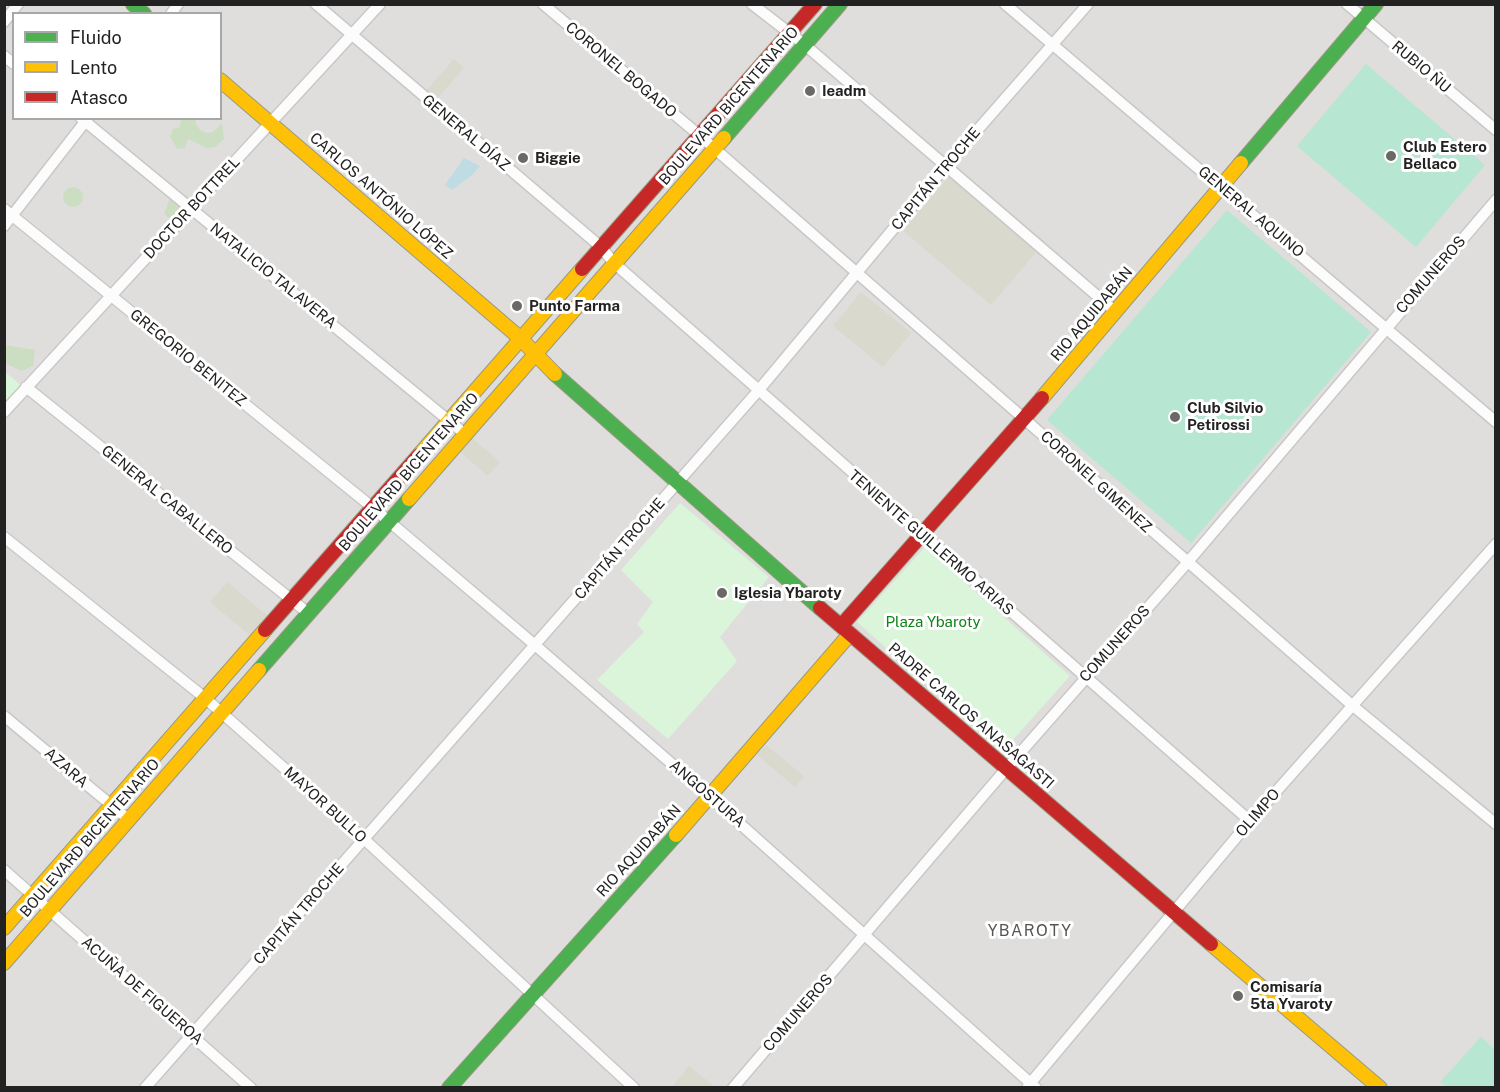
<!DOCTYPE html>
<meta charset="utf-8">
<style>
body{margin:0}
#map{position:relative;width:1500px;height:1092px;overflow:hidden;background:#f0eeeb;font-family:"Public Sans",sans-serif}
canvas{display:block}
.frame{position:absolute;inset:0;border:6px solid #222;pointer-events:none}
.legend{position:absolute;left:12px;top:12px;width:210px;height:108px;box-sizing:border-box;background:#fff;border:2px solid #a7a7a7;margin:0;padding:8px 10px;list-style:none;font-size:18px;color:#222}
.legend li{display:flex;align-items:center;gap:12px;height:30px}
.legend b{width:30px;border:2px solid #a7a7a7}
</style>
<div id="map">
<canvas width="1500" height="1092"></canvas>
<div class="frame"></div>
<ul class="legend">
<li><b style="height:8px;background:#4caf50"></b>Fluido</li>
<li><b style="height:8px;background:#ffc107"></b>Lento</li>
<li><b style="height:8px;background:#c62828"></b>Atasco</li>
</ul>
</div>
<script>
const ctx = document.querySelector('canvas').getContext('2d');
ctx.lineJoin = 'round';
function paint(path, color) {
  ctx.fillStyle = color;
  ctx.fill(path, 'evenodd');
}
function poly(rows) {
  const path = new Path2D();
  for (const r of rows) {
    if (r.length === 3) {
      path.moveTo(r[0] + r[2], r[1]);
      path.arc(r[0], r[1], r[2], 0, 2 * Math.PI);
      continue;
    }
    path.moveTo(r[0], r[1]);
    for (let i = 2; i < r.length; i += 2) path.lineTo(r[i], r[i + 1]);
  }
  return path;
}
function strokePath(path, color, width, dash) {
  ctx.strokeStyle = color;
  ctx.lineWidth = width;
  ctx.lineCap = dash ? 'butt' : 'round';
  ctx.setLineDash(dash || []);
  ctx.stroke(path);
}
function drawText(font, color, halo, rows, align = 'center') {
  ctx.font = font + ' "Public Sans",sans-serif';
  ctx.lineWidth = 6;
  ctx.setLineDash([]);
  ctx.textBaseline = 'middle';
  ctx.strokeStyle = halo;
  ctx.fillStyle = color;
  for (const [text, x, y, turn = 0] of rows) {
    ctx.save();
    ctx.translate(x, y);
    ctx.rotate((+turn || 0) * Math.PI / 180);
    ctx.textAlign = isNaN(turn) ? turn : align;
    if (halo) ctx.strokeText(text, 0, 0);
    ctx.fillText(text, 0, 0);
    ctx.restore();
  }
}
paint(poly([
 [5,5,1495,5,1495,1087,5,1087],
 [14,14,220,14,220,118,14,118]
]), '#dfdedc');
paint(poly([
 [454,59,464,68,436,100,426,91],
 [957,167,1045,242,991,305,903,231],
 [861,292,911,333,883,367,833,326],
 [472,438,500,462,488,476,460,452],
 [227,582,269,617,252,637,210,602],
 [766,745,804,776,795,787,757,755],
 [689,1066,715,1087,672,1087]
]), '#d9d9cd');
paint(poly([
 [181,119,197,119,195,122,199,129,206,133,213,132,222,123,224,139,215,147,206,148,188,139,185,148,177,149,170,137,173,129,180,127],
 [73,197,10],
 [170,198,184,208,182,215,169,218,164,214],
 [5,345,35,350,33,366,22,371,5,363]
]), '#cbdec1');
paint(poly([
 [5,372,22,386,5,407],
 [680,503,769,577,720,637,737,661,668,739,597,680,644,632,637,624,653,602,621,570],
 [925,547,1070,676,1002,752,857,622]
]), '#daf5da');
paint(poly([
 [1366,64,1485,165,1416,247,1297,146],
 [1227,210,1371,332,1191,543,1047,420],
 [1481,1037,1495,1050,1495,1087,1447,1087,1440,1082]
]), '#b7e6d2');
paint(poly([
 [464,158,480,166,472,175,452,190,445,185]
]), '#bfdbe3');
const street = poly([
 [316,4,601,247,614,263,1250,821],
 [543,4,699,135,1353,706,1496,824],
 [752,4,805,45,1116,312],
 [1005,4,1496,422],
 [1347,4,1496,130],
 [171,14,178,4],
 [4,22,18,4],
 [4,56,14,64],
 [81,118,465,434],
 [4,209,372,507,535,645,710,797,1036,1088],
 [4,226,88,118],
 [26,387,308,613],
 [4,412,380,4],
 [4,537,205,698,364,839,634,1088],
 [4,716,128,819],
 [4,870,251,1088],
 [1028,1086,1250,821,1496,544],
 [145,1088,758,391,945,167,1088,4],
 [733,1088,1006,769,1187,563,1496,200]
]);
const fast = poly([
 [133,4,144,14],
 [724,138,840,4],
 [1241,163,1376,4],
 [555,374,820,608],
 [259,670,409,499],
 [449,1088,676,835]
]);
const slow = poly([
 [220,80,520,338,555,374],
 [1042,398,1241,163],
 [419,455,582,269],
 [409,499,724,138],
 [676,835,850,634],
 [4,928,265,630],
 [1211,944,1380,1088],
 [4,963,259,670]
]);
const jam = poly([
 [582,269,815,4],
 [820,608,1211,944],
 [841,626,1042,398],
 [265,630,419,455]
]);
strokePath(street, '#c9c8c7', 13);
strokePath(fast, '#999a82', 16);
strokePath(slow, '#999a82', 16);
strokePath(jam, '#999a82', 16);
strokePath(street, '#fdfcfc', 10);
strokePath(fast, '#4caf50', 14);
strokePath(slow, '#ffc107', 14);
strokePath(jam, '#c62828', 14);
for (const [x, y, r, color] of [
 [810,91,6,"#6a6968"],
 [1391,156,6,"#6a6968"],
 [523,158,6,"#6a6968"],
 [517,306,6,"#6a6968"],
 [1175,417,6,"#6a6968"],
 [722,593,6,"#6a6968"],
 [1238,996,6,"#6a6968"]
]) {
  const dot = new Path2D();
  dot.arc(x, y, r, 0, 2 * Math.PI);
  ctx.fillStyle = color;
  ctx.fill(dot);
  strokePath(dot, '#fff', 2);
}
drawText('15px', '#222', '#fff', [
 ["RUBIO ÑU",1421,67,40],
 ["CORONEL BOGADO",621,70,40],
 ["BOULEVARD BICENTENARIO",729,106,-49],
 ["GENERAL DÍAZ",466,133,40],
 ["CAPITÁN TROCHE",936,179,-50],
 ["CARLOS ANTÓNIO LÓPEZ",381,196,41],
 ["DOCTOR BOTTREL",192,208,-47],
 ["GENERAL AQUINO",1251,212,40],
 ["COMUNEROS",1431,275,-49],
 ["NATALICIO TALAVERA",273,276,39],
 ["RIO AQUIDABÁN",1092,314,-50],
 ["GREGORIO BENITEZ",188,358,39],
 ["BOULEVARD BICENTENARIO",409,472,-49],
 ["CORONEL GIMENEZ",1096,482,42],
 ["GENERAL CABALLERO",167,500,39],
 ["TENIENTE GUILLERMO ARIAS",931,543,41],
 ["CAPITÁN TROCHE",620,549,-49],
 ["COMUNEROS",1115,644,-48],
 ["PADRE CARLOS ANASAGASTI",971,716,41],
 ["AZARA",66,768,41],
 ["ANGOSTURA",707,794,41],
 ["MAYOR BULLO",325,805,42],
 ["OLIMPO",1258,813,-49],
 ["BOULEVARD BICENTENARIO",90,838,-49],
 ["RIO AQUIDABÁN",639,851,-48],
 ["CAPITÁN TROCHE",299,914,-49],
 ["ACUÑA DE FIGUEROA",142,991,41],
 ["COMUNEROS",798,1013,-49]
]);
drawText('bold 15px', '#222', '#fff', [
 ["Ieadm",822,91],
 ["Club Estero",1403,147],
 ["Bellaco",1403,164],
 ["Biggie",535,158],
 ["Punto Farma",529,306],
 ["Club Silvio",1187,408],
 ["Petirossi",1187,425],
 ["Iglesia Ybaroty",734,593],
 ["Comisaría",1250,987],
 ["5ta Yvaroty",1250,1004]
], 'left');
drawText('15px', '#0c8416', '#fff', [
 ["Plaza Ybaroty",933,622]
]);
ctx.letterSpacing = '1.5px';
drawText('16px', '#555', '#fff', [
 ["YBAROTY",1030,931]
]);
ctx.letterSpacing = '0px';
</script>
